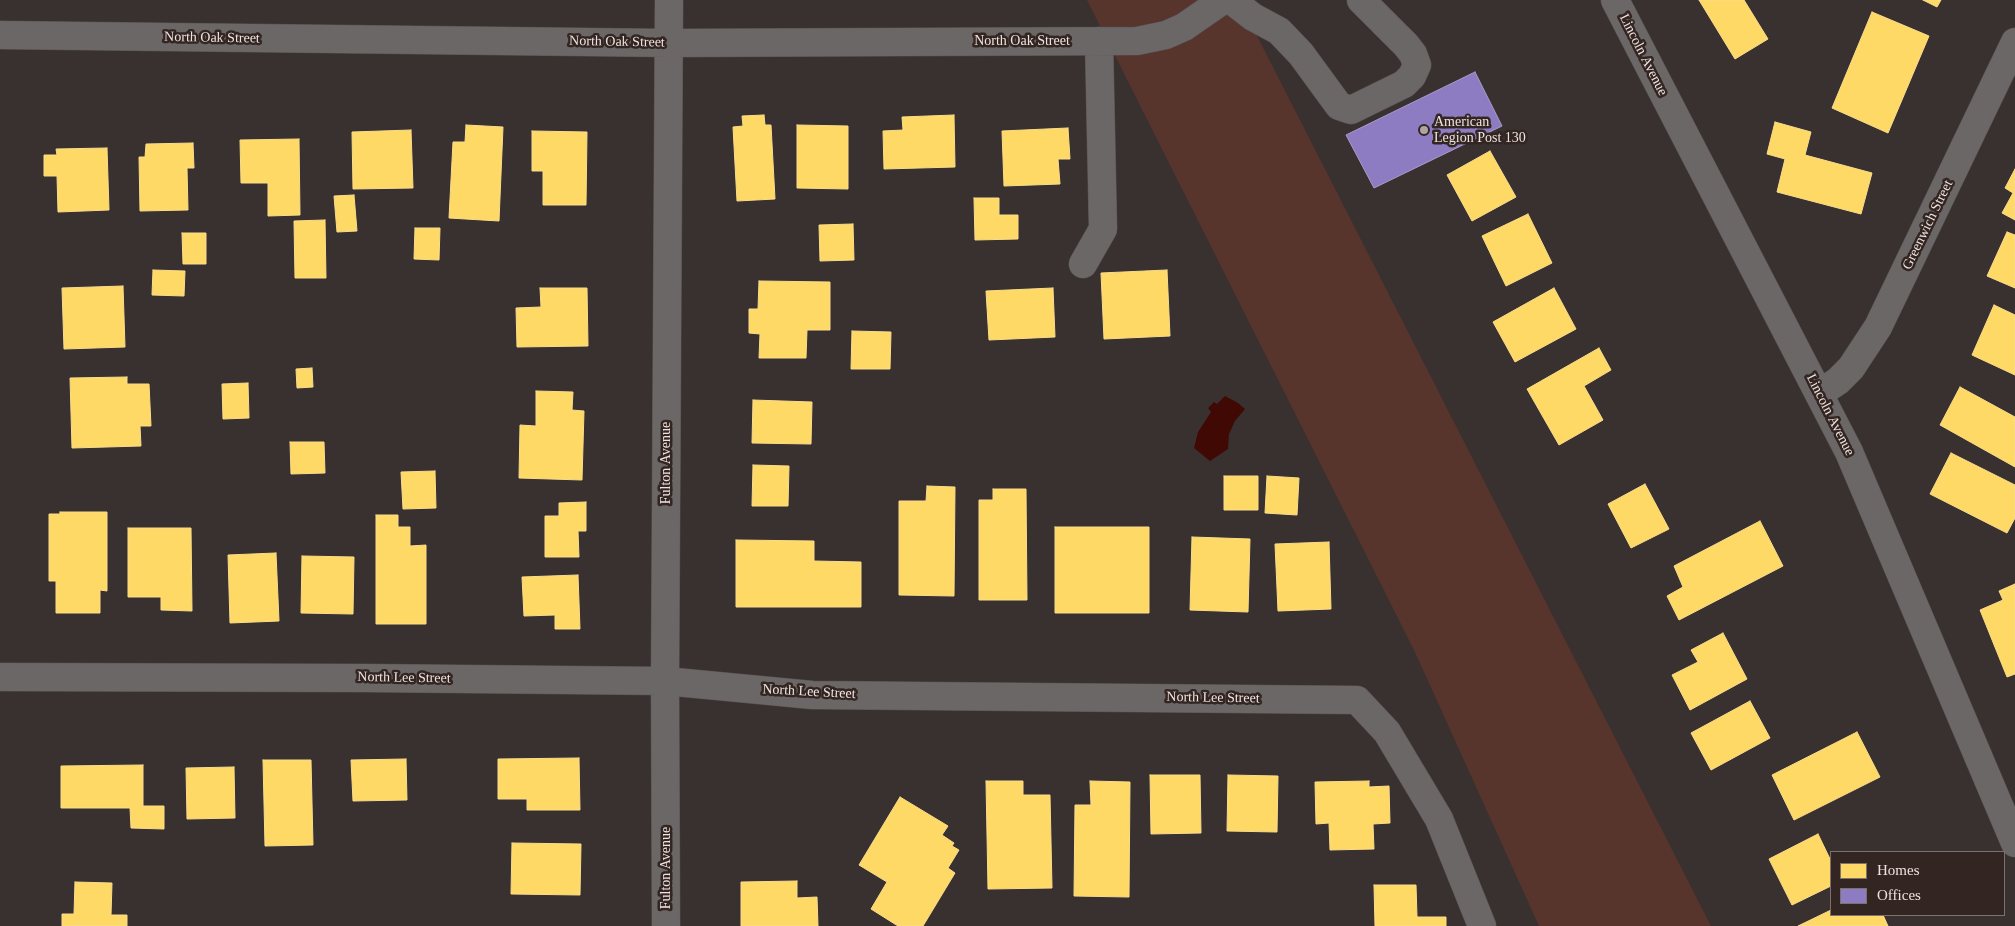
<!DOCTYPE html>
<style>
body{margin:0}
#map{position:relative;width:2015px;height:926px;overflow:hidden;background:#39312f;font-family:Georgia,serif}
canvas{display:block}
.legend{position:absolute;left:1830px;top:851px;width:175px;height:65px;box-sizing:border-box;background:#332521;border:1px solid #7d716d;margin:0;padding:6px 9px;list-style:none;font-size:15px;color:#ede3e0}
.legend li{display:flex;align-items:center;gap:10px;height:25px}
.legend b{width:25px;border:1px solid #7d716d}
</style>
<div id="map">
<canvas width="2015" height="926"></canvas>
<ul class="legend">
<li><b style="height:14px;background:#ffd966"></b>Homes</li>
<li><b style="height:14px;background:#8e7cc3"></b>Offices</li>
</ul>
</div>
<script>
const ctx = document.querySelector('canvas').getContext('2d');
ctx.lineJoin = 'round';
function paint(path, color) {
  ctx.fillStyle = color;
  ctx.fill(path, 'evenodd');
}
function poly(rows) {
  const path = new Path2D();
  for (const r of rows) {
    path.moveTo(r[0], r[1]);
    for (let i = 2; i < r.length; i += 2) path.lineTo(r[i], r[i + 1]);
  }
  return path;
}
function strokePath(path, color, width, dash) {
  ctx.strokeStyle = color;
  ctx.lineWidth = width;
  ctx.lineCap = dash ? 'butt' : 'round';
  ctx.setLineDash(dash || []);
  ctx.stroke(path);
}
function drawText(font, color, halo, rows, align = 'center') {
  ctx.font = font + ' Georgia,serif';
  ctx.lineWidth = 5;
  ctx.setLineDash([]);
  ctx.textBaseline = 'middle';
  ctx.strokeStyle = halo;
  ctx.fillStyle = color;
  for (const [text, x, y, turn = 0] of rows) {
    ctx.save();
    ctx.translate(x, y);
    ctx.rotate((+turn || 0) * Math.PI / 180);
    ctx.textAlign = isNaN(turn) ? turn : align;
    if (halo) ctx.strokeText(text, 0, 0);
    ctx.fillText(text, 0, 0);
    ctx.restore();
  }
}
paint(poly([
 [1087,0,1243,0,1251,24,1711,926,1539,926,1414,650]
]), '#57342c');
paint(poly([
 [1225,396,1238,403,1245,409,1235,421,1229,434,1228,449,1210,461,1194,448,1198,432,1211,412,1208,408,1214,402,1217,404]
]), '#410904');
const homes = poly([
 [1699,0,1744,0,1768,39,1735,59,1699,0],
 [1923,0,1941,0,1937,7,1923,0],
 [1872,12,1929,36,1888,133,1832,108,1872,12],
 [764,115,765,125,771,125,775,199,737,201,733,127,743,126,742,116,764,115],
 [954,115,955,167,884,169,883,131,903,130,902,117,954,115],
 [1775,122,1811,132,1805,155,1872,173,1861,214,1777,192,1785,159,1767,154,1775,122],
 [466,125,503,127,499,221,449,218,453,142,465,142,466,125],
 [797,125,848,126,848,189,797,188,797,125],
 [1068,128,1070,159,1058,159,1060,184,1004,186,1002,131,1068,128],
 [411,130,413,188,353,189,352,132,411,130],
 [532,131,587,132,586,205,543,205,543,171,532,171,532,131],
 [299,139,300,215,268,216,268,183,241,183,240,140,299,139],
 [193,143,194,168,187,168,188,210,140,211,139,157,145,157,146,144,193,143],
 [107,148,109,210,58,212,57,176,44,176,44,155,57,155,56,149,107,148],
 [1490,151,1516,197,1472,221,1447,175,1490,151],
 [2015,169,2015,220,2002,213,2013,193,2005,188,2015,169],
 [354,195,357,231,337,232,334,196,354,195],
 [974,198,999,198,999,215,1018,215,1018,239,975,240,974,198],
 [1528,214,1552,263,1506,286,1482,236,1528,214],
 [325,220,326,278,295,278,294,221,325,220],
 [853,224,854,260,820,261,819,225,853,224],
 [415,228,440,228,439,260,414,259,415,228],
 [2007,232,2015,235,2015,288,1987,276,2007,232],
 [182,233,206,233,206,264,183,264,182,233],
 [153,270,185,271,184,296,152,295,153,270],
 [1167,270,1170,336,1104,339,1101,273,1167,270],
 [759,281,830,282,830,330,807,330,806,358,759,358,760,334,749,333,749,309,758,309,759,281],
 [123,286,125,347,64,349,62,288,123,286],
 [540,288,587,288,588,346,517,347,516,308,541,307,540,288],
 [1053,288,1055,337,989,340,986,291,1053,288],
 [1554,288,1576,329,1515,362,1493,322,1554,288],
 [1994,305,2015,315,2015,375,1972,355,1994,305],
 [852,331,891,332,890,369,851,369,852,331],
 [1599,348,1611,370,1584,386,1603,420,1559,445,1527,389,1599,348],
 [312,368,313,387,297,388,296,369,312,368],
 [127,377,127,384,149,384,151,426,140,426,141,446,72,448,70,378,127,377],
 [248,383,249,418,223,419,222,384,248,383],
 [1960,387,2015,417,2015,467,1940,425,1960,387],
 [536,391,573,392,572,410,584,411,582,480,519,478,520,425,536,426,536,391],
 [753,400,812,402,811,444,752,443,753,400],
 [290,442,324,442,325,473,291,474,290,442],
 [1951,453,2015,485,2015,518,2007,533,1930,494,1951,453],
 [753,465,789,466,788,506,752,506,753,465],
 [435,471,436,508,403,509,401,472,435,471],
 [1224,476,1258,476,1258,510,1224,510,1224,476],
 [1267,476,1299,478,1297,515,1265,513,1267,476],
 [1645,484,1669,529,1631,548,1608,504,1645,484],
 [927,486,955,487,954,596,899,595,899,501,926,501,927,486],
 [993,489,1026,489,1027,600,979,600,979,500,993,500,993,489],
 [586,502,586,531,578,531,579,557,545,557,545,516,559,516,559,503,586,502],
 [60,512,107,512,107,591,100,590,100,613,56,613,56,581,49,581,49,514,60,514,60,512],
 [376,515,398,515,398,527,410,527,410,546,426,545,426,624,376,624,376,515],
 [1760,521,1783,566,1679,620,1667,596,1683,587,1674,566,1760,521],
 [1055,527,1149,527,1149,613,1055,613,1055,527],
 [128,528,191,528,192,611,161,610,161,597,128,597,128,528],
 [1192,537,1250,539,1248,612,1190,610,1192,537],
 [736,540,814,541,814,561,861,562,861,607,736,607,736,540],
 [1329,542,1331,609,1278,611,1275,544,1329,542],
 [276,553,279,621,230,623,228,555,276,553],
 [302,556,354,557,353,614,301,613,302,556],
 [578,575,580,629,555,629,555,615,524,616,522,577,578,575],
 [2015,584,2015,674,2007,677,1980,610,2003,600,1999,591,2015,584],
 [1723,633,1747,679,1690,710,1672,675,1698,662,1691,650,1723,633],
 [1750,701,1770,738,1711,770,1691,733,1750,701],
 [1857,732,1880,777,1794,820,1772,775,1857,732],
 [579,758,580,810,527,810,527,799,498,799,498,759,579,758],
 [406,759,407,800,353,801,351,760,406,759],
 [263,760,311,760,313,845,265,846,263,760],
 [143,765,143,806,164,806,164,829,131,828,130,808,61,808,61,766,143,765],
 [234,767,235,818,187,819,186,768,234,767],
 [1150,775,1200,775,1201,833,1151,834,1150,775],
 [1228,775,1278,776,1277,832,1227,831,1228,775],
 [986,781,1023,781,1023,795,1050,795,1052,888,988,889,986,781],
 [1090,781,1130,782,1129,897,1074,896,1075,805,1091,805,1090,781],
 [1369,781,1369,787,1389,786,1390,823,1373,824,1374,849,1330,850,1329,823,1316,824,1315,782,1369,781],
 [900,797,948,826,942,835,954,843,952,846,959,850,948,868,955,873,923,926,898,926,871,909,887,882,859,865,900,797],
 [1818,834,1831,861,1831,886,1792,905,1769,859,1818,834],
 [512,843,581,844,580,895,511,894,512,843],
 [797,881,797,898,817,897,818,926,741,926,741,882,797,881],
 [75,882,112,883,111,915,127,915,127,926,62,926,62,914,74,914,75,882],
 [1374,885,1416,885,1417,917,1446,917,1446,926,1375,926,1374,885],
 [1831,910,1831,915,1883,915,1888,926,1798,926,1831,910]
]);
paint(homes, '#ffd966');
strokePath(homes, '#fadc8b', 1);
const offices = poly([
 [1475,72,1502,126,1374,188,1346,135,1475,72]
]);
paint(offices, '#8e7cc3');
strokePath(offices, '#aa9bcc', 1);
const minor = poly([
 [1231,0,1253,17,1279,31,1301,54,1339,106,1351,110,1404,84,1412,76,1417,65,1413,54,1406,45,1361,0],
 [1615,0,1849,452,2015,843],
 [0,35,669,43,1137,41,1166,35,1184,27,1223,0],
 [1083,264,1103,229,1099,41],
 [1820,393,1838,381,1851,368,1878,327,2015,42],
 [0,677,365,678,665,681,812,695,1357,700,1387,732,1439,819,1482,926],
 [666,926,665,681,669,0]
]);
strokePath(minor, '#554e4c', 29);
strokePath(minor, '#6a6766', 28);
for (const [x, y, r, color] of [
 [1424,130,5,"#aea5a2"]
]) {
  const dot = new Path2D();
  dot.arc(x, y, r, 0, 2 * Math.PI);
  ctx.fillStyle = color;
  ctx.fill(dot);
  strokePath(dot, '#332521', 2);
}
drawText('14px', '#ede3e0', '#332521', [
 ["North Oak Street",212,38,1],
 ["North Oak Street",1022,41],
 ["North Oak Street",617,42,1],
 ["Lincoln Avenue",1643,55,63],
 ["Greenwich Street",1928,225,-64],
 ["Lincoln Avenue",1830,415,63],
 ["Fulton Avenue",666,463,-90],
 ["North Lee Street",404,678,1],
 ["North Lee Street",809,692,3],
 ["North Lee Street",1213,698,1],
 ["Fulton Avenue",666,868,-90]
]);
drawText('14px', '#ede3e0', '#332521', [
 ["American",1434,122],
 ["Legion Post 130",1434,138]
], 'left');
</script>
